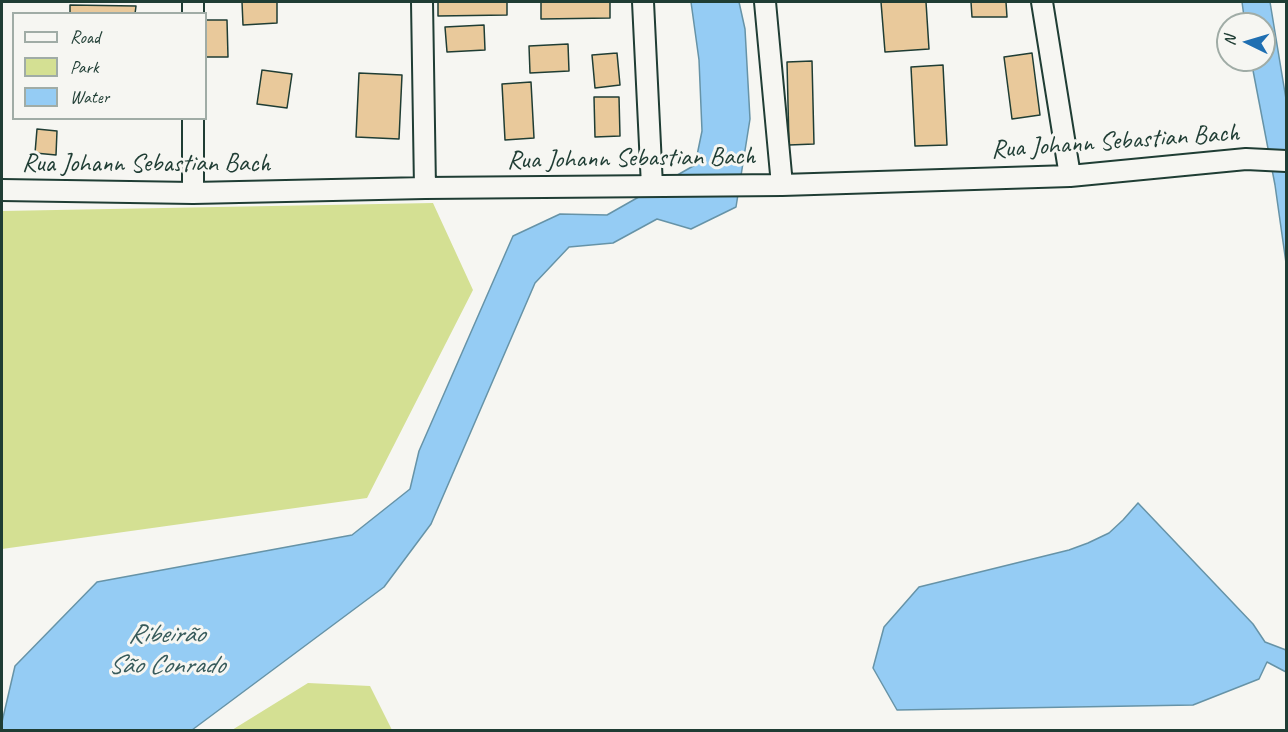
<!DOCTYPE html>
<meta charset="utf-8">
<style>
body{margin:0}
#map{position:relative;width:1288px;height:732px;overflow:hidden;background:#f6f6f2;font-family:Caveat,sans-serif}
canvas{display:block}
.frame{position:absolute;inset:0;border:3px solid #1f3d34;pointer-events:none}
.legend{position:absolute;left:12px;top:12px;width:195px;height:108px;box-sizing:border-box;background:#f6f6f2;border:2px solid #a0aca6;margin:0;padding:8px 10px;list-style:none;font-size:18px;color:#1f3d34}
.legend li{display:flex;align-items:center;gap:12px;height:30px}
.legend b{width:30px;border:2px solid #a0aca6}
.north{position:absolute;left:1216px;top:12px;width:60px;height:60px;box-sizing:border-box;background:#f6f6f2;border:2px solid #a0aca6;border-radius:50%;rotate:275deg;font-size:16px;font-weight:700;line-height:24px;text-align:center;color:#1f3d34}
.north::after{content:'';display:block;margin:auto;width:21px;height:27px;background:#1f6fb2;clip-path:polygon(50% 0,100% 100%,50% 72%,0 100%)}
</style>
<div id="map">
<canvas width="1288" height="732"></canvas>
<div class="frame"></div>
<ul class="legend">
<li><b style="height:8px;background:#f6f6f2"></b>Road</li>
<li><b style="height:16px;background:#d4e093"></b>Park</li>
<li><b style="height:16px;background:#95ccf4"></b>Water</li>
</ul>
<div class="north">N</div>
</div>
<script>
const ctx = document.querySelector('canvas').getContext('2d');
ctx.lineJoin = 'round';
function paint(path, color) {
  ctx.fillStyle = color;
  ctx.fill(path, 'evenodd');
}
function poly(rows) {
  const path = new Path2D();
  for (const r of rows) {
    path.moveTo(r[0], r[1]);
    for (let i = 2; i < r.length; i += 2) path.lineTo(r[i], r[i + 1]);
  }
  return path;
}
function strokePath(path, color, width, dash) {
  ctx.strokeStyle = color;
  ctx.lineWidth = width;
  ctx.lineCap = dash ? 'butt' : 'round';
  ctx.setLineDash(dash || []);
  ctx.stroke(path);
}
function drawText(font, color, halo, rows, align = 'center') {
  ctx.font = font + ' Caveat,sans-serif';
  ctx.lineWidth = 6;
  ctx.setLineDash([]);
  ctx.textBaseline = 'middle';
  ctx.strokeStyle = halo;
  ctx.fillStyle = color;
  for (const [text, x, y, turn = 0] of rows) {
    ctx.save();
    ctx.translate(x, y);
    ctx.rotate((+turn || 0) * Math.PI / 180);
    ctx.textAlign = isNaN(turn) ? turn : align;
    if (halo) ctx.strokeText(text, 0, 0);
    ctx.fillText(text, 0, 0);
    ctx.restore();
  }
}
paint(poly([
 [433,203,473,290,367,498,2,549,2,211],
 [308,683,370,686,392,730,232,730]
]), '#d4e093');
const water = poly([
 [691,2,739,2,745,29,750,119,736,207,691,229,657,219,613,243,569,247,535,283,431,524,384,587,192,730,2,730,2,722,15,666,97,582,352,535,410,489,419,451,513,236,560,214,607,215,695,165,702,131,699,60,691,2],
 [1242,2,1270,2,1286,99,1286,263,1275,185,1251,60,1264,60,1264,24,1245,24,1242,2],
 [1138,503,1253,624,1265,642,1286,650,1286,672,1267,662,1259,679,1193,705,897,710,873,668,884,627,919,587,1069,550,1088,543,1109,533,1123,520,1138,503]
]);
paint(water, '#95ccf4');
strokePath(water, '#6693a7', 1.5);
const building = poly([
 [242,2,277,2,277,23,243,25,242,2],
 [438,2,507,2,507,15,438,16,438,2],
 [541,2,610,2,610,18,541,19,541,2],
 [881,2,926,2,929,49,885,52,881,2],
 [971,2,1006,2,1007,17,972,17,971,2],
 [70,5,136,6,135,14,70,14,70,5],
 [206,20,227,20,228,57,206,57,206,20],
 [484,25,485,50,447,52,445,27,484,25],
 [568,44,569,71,530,73,529,46,568,44],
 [617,53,620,85,595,88,592,55,617,53],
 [1032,53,1040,115,1012,119,1004,57,1032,53],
 [812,61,814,144,789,145,787,62,812,61],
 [943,65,947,145,915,146,911,67,943,65],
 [262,70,292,74,287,108,257,104,262,70],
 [359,73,402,75,399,139,356,137,359,73],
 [531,82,534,138,505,140,502,84,531,82],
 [594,97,619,97,620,136,595,137,594,97],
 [37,129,57,131,56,155,35,153,37,129]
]);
paint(building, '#e9c99b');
strokePath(building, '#1f3d34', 1.5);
const minor = poly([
 [422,2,425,188],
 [643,2,652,186],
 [765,2,782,185],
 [1042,2,1070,176],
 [193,14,193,2],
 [2,190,193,193,425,188,782,185,1070,176,1246,159,1286,161],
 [193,193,193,118]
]);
strokePath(minor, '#1f3d34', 24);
strokePath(minor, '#f6f6f2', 20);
drawText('26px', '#1f3d34', '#f6f6f2', [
 ["Rua Johann Sebastian Bach",1115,142,-4],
 ["Rua Johann Sebastian Bach",631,159,-1],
 ["Rua Johann Sebastian Bach",146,164]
]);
drawText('italic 27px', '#375a5a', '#f6f6f2', [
 ["Ribeirão",166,635],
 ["São Conrado",166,666]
]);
</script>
